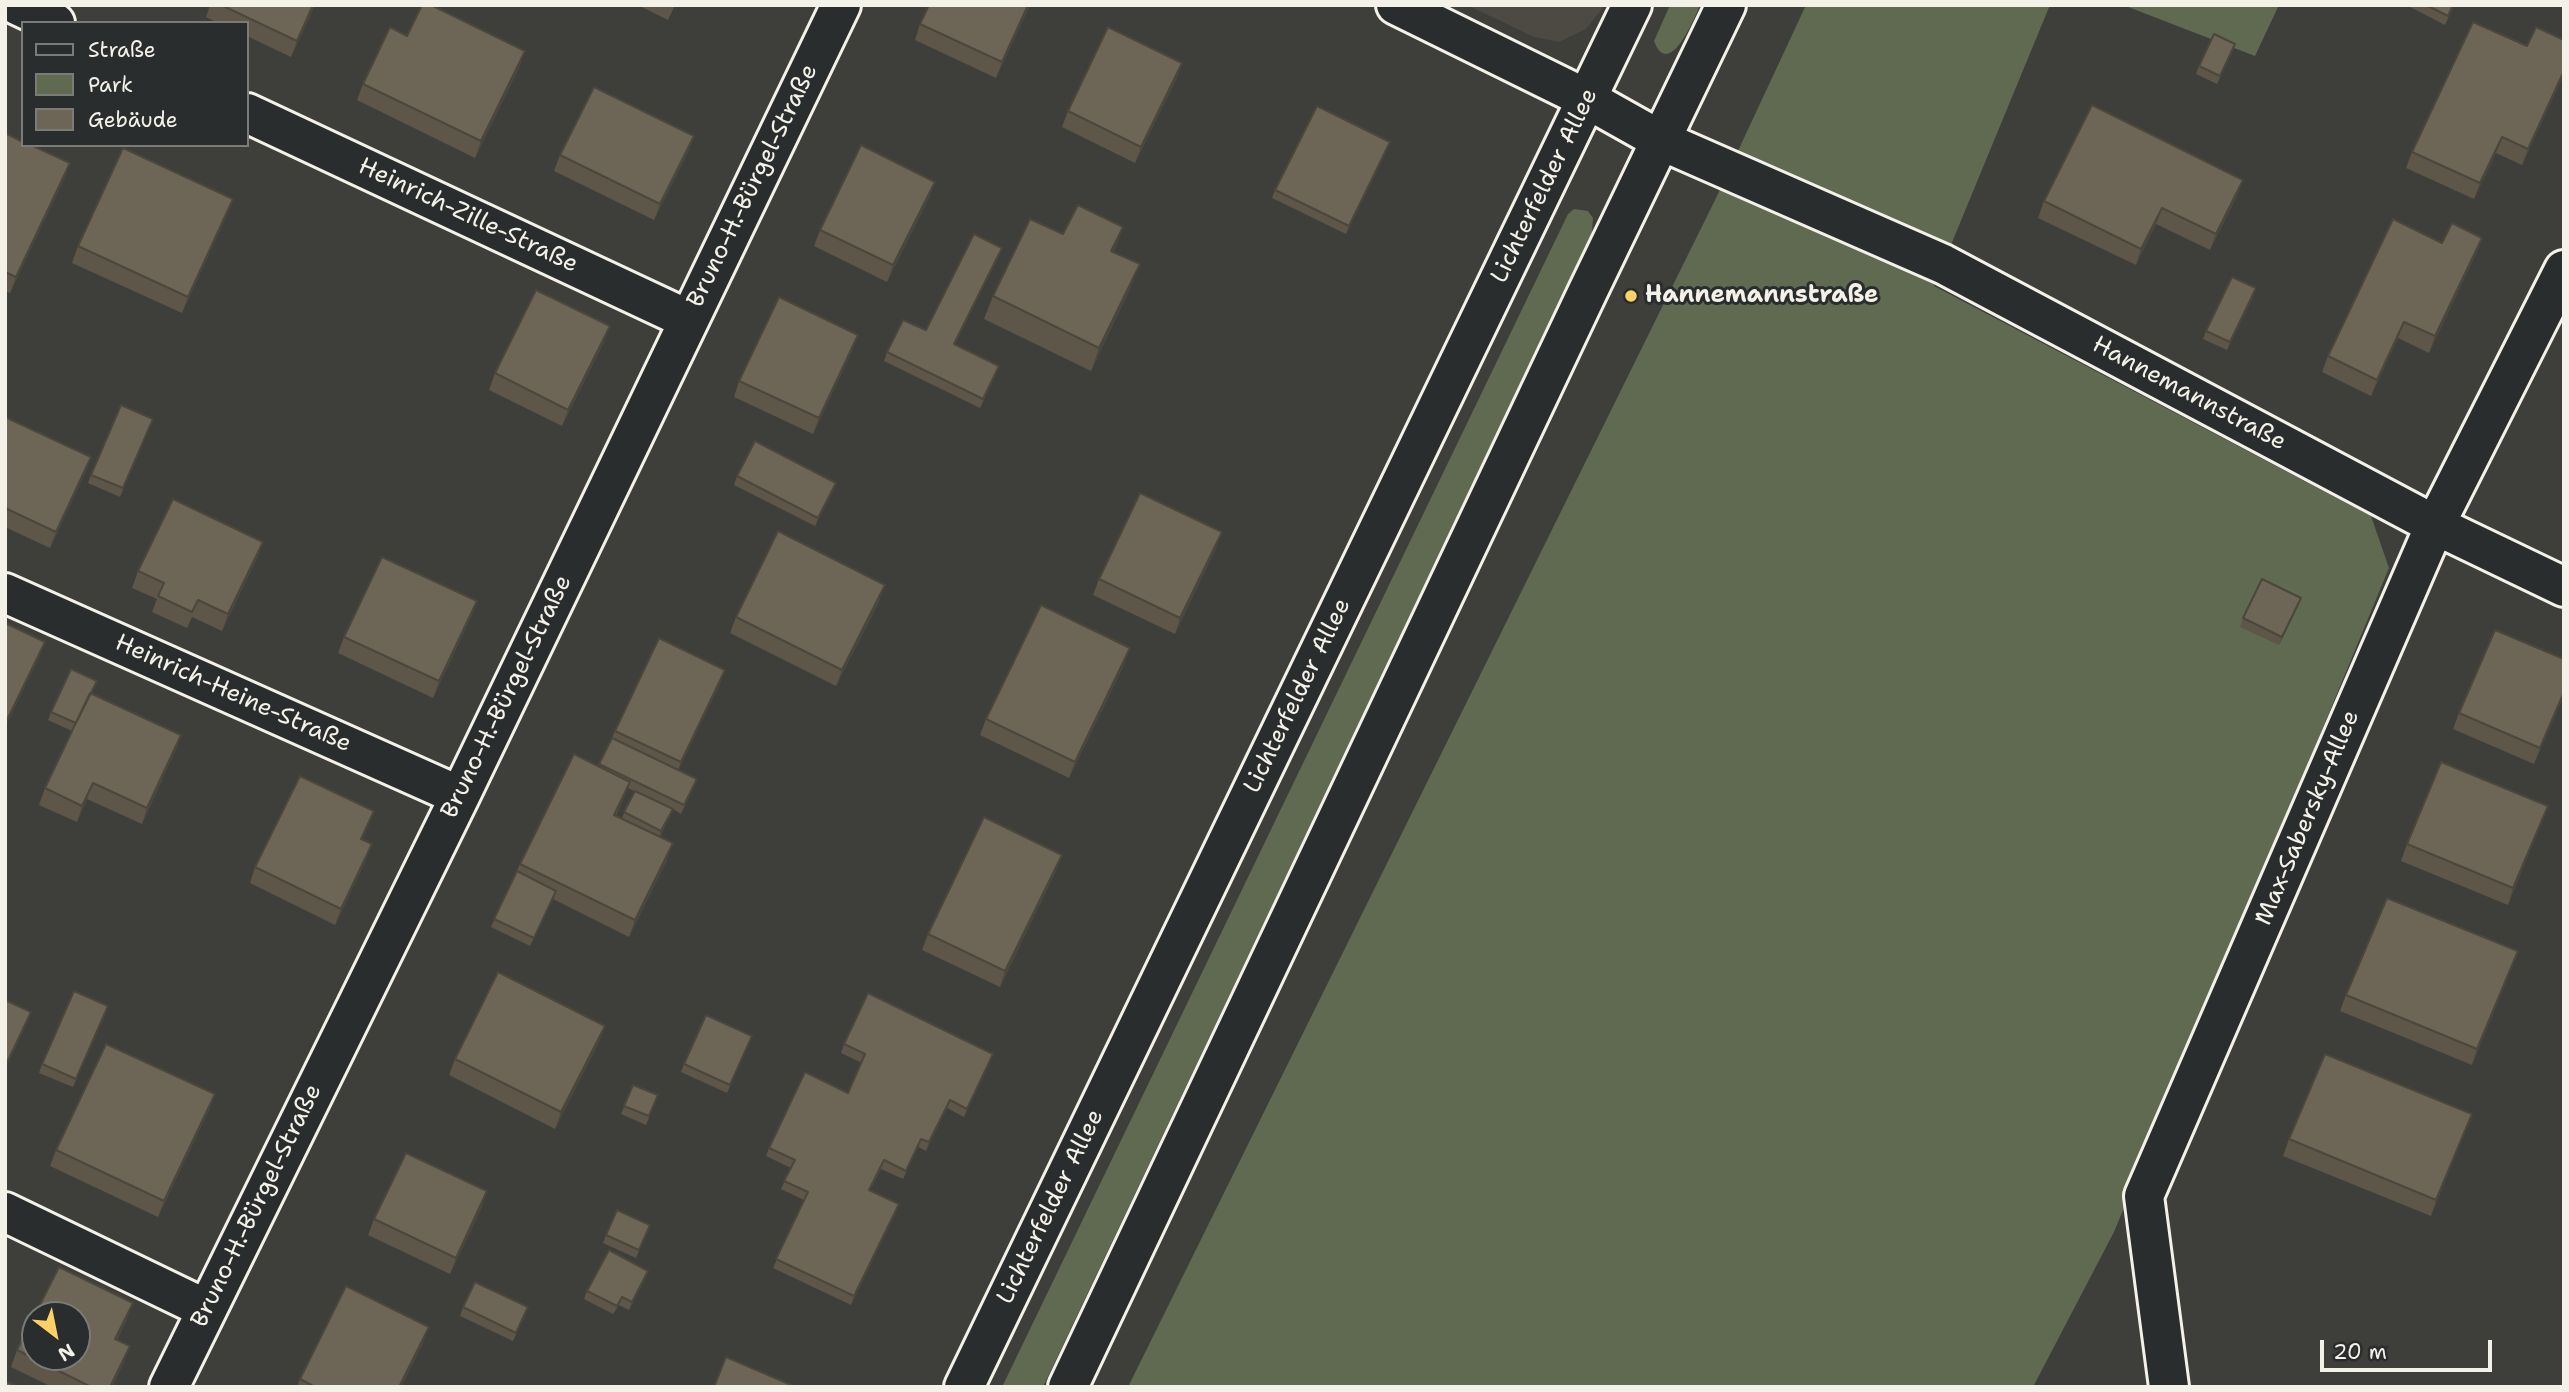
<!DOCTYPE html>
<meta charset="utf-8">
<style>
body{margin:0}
#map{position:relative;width:2569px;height:1392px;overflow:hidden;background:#3e3e3a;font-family:"Shantell Sans",sans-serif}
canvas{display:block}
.frame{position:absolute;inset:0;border:7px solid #f4f1e8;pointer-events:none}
.legend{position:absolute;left:21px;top:21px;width:228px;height:126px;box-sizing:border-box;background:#2a2d2e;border:2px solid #7b7b78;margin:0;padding:9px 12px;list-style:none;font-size:21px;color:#f4f1e8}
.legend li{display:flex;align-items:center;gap:14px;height:35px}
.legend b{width:35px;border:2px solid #7b7b78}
.north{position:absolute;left:21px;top:1301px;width:70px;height:70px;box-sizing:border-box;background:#2a2d2e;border:2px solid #7b7b78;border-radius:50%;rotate:148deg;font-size:19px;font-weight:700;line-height:28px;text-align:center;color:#f4f1e8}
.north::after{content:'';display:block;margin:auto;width:24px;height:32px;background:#ffd166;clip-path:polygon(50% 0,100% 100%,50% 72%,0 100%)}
.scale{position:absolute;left:2320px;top:1340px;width:172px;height:32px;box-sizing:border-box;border:4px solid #f4f1e8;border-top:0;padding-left:9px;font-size:21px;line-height:24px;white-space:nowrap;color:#f4f1e8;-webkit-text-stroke:5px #2a2d2e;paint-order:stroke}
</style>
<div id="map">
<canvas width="2569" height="1392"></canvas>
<div class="frame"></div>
<ul class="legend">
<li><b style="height:9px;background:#2a2d2e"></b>Straße</li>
<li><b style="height:19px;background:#5f6a50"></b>Park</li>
<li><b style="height:19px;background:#6d6555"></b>Gebäude</li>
</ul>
<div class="north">N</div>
<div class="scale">20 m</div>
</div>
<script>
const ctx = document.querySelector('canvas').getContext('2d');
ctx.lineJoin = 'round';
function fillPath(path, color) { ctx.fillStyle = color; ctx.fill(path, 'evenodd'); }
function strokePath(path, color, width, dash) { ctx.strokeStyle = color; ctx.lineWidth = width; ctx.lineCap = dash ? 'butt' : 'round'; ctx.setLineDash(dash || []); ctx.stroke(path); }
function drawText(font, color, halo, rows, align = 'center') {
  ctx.font = font + ' "Shantell Sans",sans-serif'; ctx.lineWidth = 6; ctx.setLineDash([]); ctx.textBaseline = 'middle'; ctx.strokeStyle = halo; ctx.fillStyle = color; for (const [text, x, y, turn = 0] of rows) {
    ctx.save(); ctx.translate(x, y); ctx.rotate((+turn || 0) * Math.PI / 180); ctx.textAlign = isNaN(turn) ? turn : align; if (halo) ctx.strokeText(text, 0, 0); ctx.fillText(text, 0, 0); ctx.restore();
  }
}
fillPath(new Path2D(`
 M1467,5H1605L1586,29L1559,42L1534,37Z`), '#4c4a42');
fillPath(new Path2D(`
 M1670,5H1700C1695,17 1669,81 1654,41Z
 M1806,5H2050L1934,286L2371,516L2389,568L2114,1232L2033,1387H1128L1716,198Z
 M2123,5H2279L2255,56Z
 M1574,209L1588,211L1593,218L1592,233L1043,1387H1002L1568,214Z`), '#5f6a50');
const minor = new Path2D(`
 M17,5L55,23
 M1396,5L1587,99L1660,140L1943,264L2435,525L2564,587
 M247,113L689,320
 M5,593L460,796
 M5,1212L206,1309
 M169,1387L460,796L841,5
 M2169,1387L2144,1196L2435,525L2564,270`);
const major = new Path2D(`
 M964,1387L1632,5
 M1068,1387L1588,291L1726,5`);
strokePath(minor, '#f4f1e8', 44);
strokePath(major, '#f4f1e8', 44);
strokePath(minor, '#2a2d2e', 38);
strokePath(major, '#2a2d2e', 38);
fillPath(new Path2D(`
 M210,5H315L291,57L247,36V23H218L206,17Z
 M638,5H675L668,20Z
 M1030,5L996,78L915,40L920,24Z
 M2411,5H2454L2445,25L2410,7Z
 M2564,40V74L2522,165L2496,153L2474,199L2406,168L2412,152L2527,46Z
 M2235,44L2217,84L2196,74L2199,66Z
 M525,51L519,68L475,158L357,100L363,84Z
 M1182,63L1176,80L1135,163L1062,127L1068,111Z
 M5,133L70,163L64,179L10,293L5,291Z
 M694,136L688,152L654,220L554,171L560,155Z
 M1387,150L1346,234L1272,198L1275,190Z
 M935,182L929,198L887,282L814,246L820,230Z
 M2237,196L2210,250L2156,224L2136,265L2038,218L2044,201Z
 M233,199L227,215L182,313L72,263L78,246Z
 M1063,234L1114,252L1131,287L1091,371L984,319L993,296Z
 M2482,238L2476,254L2429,353L2398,338L2371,396L2322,372L2328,356L2442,243Z
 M999,256L954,345L996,374L980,408L884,361L887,352L926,330Z
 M2253,297L2227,350L2203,339L2206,331Z
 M604,342L562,426L489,390L495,373Z
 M852,351L813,434L734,397L739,381Z
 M5,417L91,457L85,473L50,548L5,527Z
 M150,427L120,497L88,483L91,475Z
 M737,476L833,491L815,526L734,485Z
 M263,542L257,558L222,631L192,617L187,628L152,612L157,599L132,588L138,571Z
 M1216,548L1175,634L1093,595L1099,579Z
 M2301,598L2279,645L2240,627L2243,618Z
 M477,601L471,617L433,698L338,653L344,637Z
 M879,602L836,686L730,633L736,617Z
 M2564,659V695L2534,764L2453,729L2459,713Z
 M1124,665L1069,778L980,735L986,719Z
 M725,670L719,686L678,770L697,779L681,814L673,809L660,837L667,860L629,937L553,899L530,946L491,927L520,864L599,766L615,731ZM628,788L634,791L622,818L616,816Z
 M92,693L181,735L175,751L142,824L87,799L77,822L39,805L45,788L72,731L48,720L51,712Z
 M2548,806L2508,905L2401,861L2407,844Z
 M374,811L362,839L366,860L335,925L250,883L255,867Z
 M1062,855L1056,871L1000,987L922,950L928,934Z
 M2512,967L2472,1065L2340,1011L2346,995Z
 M105,1014L73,1087L39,1073L42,1064Z
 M605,1026L599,1042L555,1129L449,1075L455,1059Z
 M752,1036L727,1093L681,1072L684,1064Z
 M844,1044L993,1054L964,1117L947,1108L926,1151L918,1147L903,1179L881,1169L870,1190L899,1204L851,1305L773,1268L804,1200L781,1189L791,1168L766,1156L769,1148L848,1093L862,1063L841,1053Z
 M633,1085L658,1095L646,1125L621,1114Z
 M215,1094L209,1110L158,1217L50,1166L56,1150Z
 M2472,1114L2431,1216L2283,1156L2289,1139Z
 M482,1207L450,1274L368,1235L374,1219Z
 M650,1225L636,1258L603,1243L606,1235Z
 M645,1279L629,1310L619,1305L613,1314L584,1299L587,1291Z
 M463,1307L525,1315L513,1341L460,1316Z
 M127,1319L117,1340L124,1362L112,1387H52L11,1367L17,1350Z
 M423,1343L401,1387H297L300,1379Z`), '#5e5749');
fillPath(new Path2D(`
 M313,5H315L291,57L297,41Z
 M1028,5H1030L996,78L1002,62Z
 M525,51L519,68L475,158L481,141Z
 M1182,63L1176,80L1135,163L1141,147Z
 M2564,71V74L2522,165L2528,149Z
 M694,136L688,152L654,220L660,204Z
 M2502,137L2496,153L2474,199L2480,183Z
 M1390,142L1387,150L1346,234L1349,226Z
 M70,163L64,179L10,293L16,277Z
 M2243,180L2237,196L2210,250L2216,234Z
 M935,182L929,198L887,282L893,265Z
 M233,199L227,215L182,313L188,297Z
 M2162,208L2156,224L2136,265L2141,249Z
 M1123,227L1115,250L1103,273L1111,251Z
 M2482,238L2476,254L2429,353L2435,336Z
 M1002,248L999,256L951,353L954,344Z
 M1140,264L1131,287L1091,371L1099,348Z
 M2256,288L2253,297L2227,350L2230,342Z
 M2404,322L2398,338L2371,396L2377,380Z
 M610,326L604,342L562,426L568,410Z
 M858,335L852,351L813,434L819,418Z
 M91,457L85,473L50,548L56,532Z
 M836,483L833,491L815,526L818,518Z
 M1222,532L1216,548L1175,634L1180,618Z
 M263,542L257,558L222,631L228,614Z
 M885,585L879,602L836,686L842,670Z
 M2301,598L2298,606L2279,645L2282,637Z
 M477,601L471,617L433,698L439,681Z
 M45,642L39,658L5,728V724Z
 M1130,648L1124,665L1069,778L1075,762Z
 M725,670L719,686L675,778L681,762Z
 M2564,692V695L2534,764L2540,748Z
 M181,735L175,751L142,824L147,808Z
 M630,782L624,798L608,831L614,815Z
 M93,783L87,799L77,822L82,806Z
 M2548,806L2542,822L2508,905L2513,888Z
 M673,809L670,817L658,839L661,831Z
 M374,811L368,827L355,855L361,839Z
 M673,843L667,860L629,937L635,920Z
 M372,844L366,860L335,925L341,909Z
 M1062,855L1056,871L1000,987L1005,971Z
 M2518,951L2512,967L2472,1065L2477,1049Z
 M31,1012L25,1028L5,1070V1067Z
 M605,1026L599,1042L555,1129L561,1112Z
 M993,1054L990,1062L964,1117L967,1109Z
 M215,1094L209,1110L158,1217L164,1201Z
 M950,1100L947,1108L926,1151L929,1142Z
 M2472,1114L2466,1130L2431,1216L2436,1200Z
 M487,1191L482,1207L450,1274L456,1258Z
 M899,1204L896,1213L851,1305L854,1296Z
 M648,1271L645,1279L629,1310L632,1302Z
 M133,1303L127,1319L109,1355L115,1339Z
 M429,1327L423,1343L401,1387H399Z
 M130,1346L124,1362L112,1387H110Z`), '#4c473c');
const building = new Path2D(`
 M221,5H313L297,41Z
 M422,5H431L525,51L481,141L363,84L390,27L407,36Z
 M929,5H1028L1002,62L920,24Z
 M2426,5H2453L2448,16Z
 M2473,22L2527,46L2536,27L2564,40V71L2528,149L2502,137L2480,183L2412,152Z
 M1108,27L1182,63L1141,147L1068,111Z
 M2214,34L2235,44L2220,76L2199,66Z
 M594,87L694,136L660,204L560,155Z
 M2092,105L2243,180L2216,234L2162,208L2141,249L2044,201Z
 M1317,106L1390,142L1349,226L1275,190Z
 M5,133L23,142V145H31L70,163L16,277L5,272Z
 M861,145L935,182L893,265L820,230Z
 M123,148L233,199L188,297L78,246Z
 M1078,205L1123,227L1111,251L1140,264L1099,348L993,296L1030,219L1063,234Z
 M2393,219L2442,243L2452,223L2482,238L2435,336L2404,322L2377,380L2328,356Z
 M974,234L1002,248L954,344L999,366L983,399L887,352L903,320L926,330Z
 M2232,277L2256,288L2230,342L2206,331Z
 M536,290L610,326L568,410L495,373Z
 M779,297L858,335L819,418L739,381Z
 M121,405L153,419L123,488L91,475Z
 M5,417L91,457L56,532L5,508Z
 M755,441L836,483L818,518L737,476Z
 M1140,493L1222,532L1180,618L1099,579Z
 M173,499L263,542L228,614L198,600L192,612L158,596L164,583L138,571Z
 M778,531L885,585L842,670L736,617Z
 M382,557L477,601L439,681L344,637Z
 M2262,579L2301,598L2282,637L2243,618Z
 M1041,605L1130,648L1075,762L986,719Z
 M5,623L45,642L5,724Z
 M2495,630L2564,659V692L2540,748L2459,713Z
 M659,638L725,670L681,762L615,731Z
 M71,669L97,681L76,723L51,712Z
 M90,693L181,735L147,808L93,783L82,806L45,788Z
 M612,738L697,779L684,805L599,764Z
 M574,754L630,782L614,815L673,843L635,920L520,864Z
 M2441,762L2548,806L2513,888L2407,844Z
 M300,776L374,811L361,839L372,844L341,909L255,867Z
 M635,791L673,809L661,831L624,812Z
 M984,817L1062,855L1005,971L928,934Z
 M517,871L556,891L534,938L494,919Z
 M2387,898L2518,951L2477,1049L2346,995Z
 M498,972L605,1026L561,1112L455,1059Z
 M74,991L108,1006L76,1079L42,1064Z
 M868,993L993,1054L967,1109L950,1100L929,1142L921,1139L906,1171L884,1160L869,1190L899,1204L854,1296L776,1259L808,1192L784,1181L795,1160L769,1148L805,1072L848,1093L865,1054L844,1044Z
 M5,1000L31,1012L5,1067Z
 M706,1015L752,1036L730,1085L684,1064Z
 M106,1044L215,1094L164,1201L56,1150Z
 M2325,1054L2472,1114L2436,1200L2289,1139Z
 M633,1085L658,1095L649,1116L624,1106Z
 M406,1153L487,1191L456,1258L374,1219Z
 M617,1210L650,1225L639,1250L606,1235Z
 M609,1250L648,1271L632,1302L622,1297L617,1306L587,1291Z
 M59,1267L133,1303L115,1339L130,1346L110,1387H91L17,1350ZM35,1315H77V1357H35Z
 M475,1282L528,1307L516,1333L463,1307Z
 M346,1286L429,1327L399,1387H315L300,1379Z
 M726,1357L796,1387H714Z
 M5,1381L18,1387H5Z`);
fillPath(building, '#6d6555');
strokePath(building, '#4c473c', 2);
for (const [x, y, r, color] of [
 [1631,296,7,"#ffd166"]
]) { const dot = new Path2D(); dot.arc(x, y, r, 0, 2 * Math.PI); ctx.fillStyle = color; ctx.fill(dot); strokePath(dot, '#2a2d2e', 2.5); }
drawText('24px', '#f4f1e8', '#2a2d2e', [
 ["Bruno-H.-Bürgel-Straße",753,186,-64],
 ["Lichterfelder Allee",1545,186,-64],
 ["Heinrich-Zille-Straße",468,216,25],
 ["Hannemannstraße",2189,394,28],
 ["Heinrich-Heine-Straße",233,694,24],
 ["Lichterfelder Allee",1298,696,-64],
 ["Bruno-H.-Bürgel-Straße",507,697,-64],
 ["Max-Sabersky-Allee",2308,818,-67],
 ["Bruno-H.-Bürgel-Straße",257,1206,-64],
 ["Lichterfelder Allee",1051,1207,-64]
]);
drawText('bold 24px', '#f4f1e8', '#2a2d2e', [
 ["Hannemannstraße",1645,296]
], 'left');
</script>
